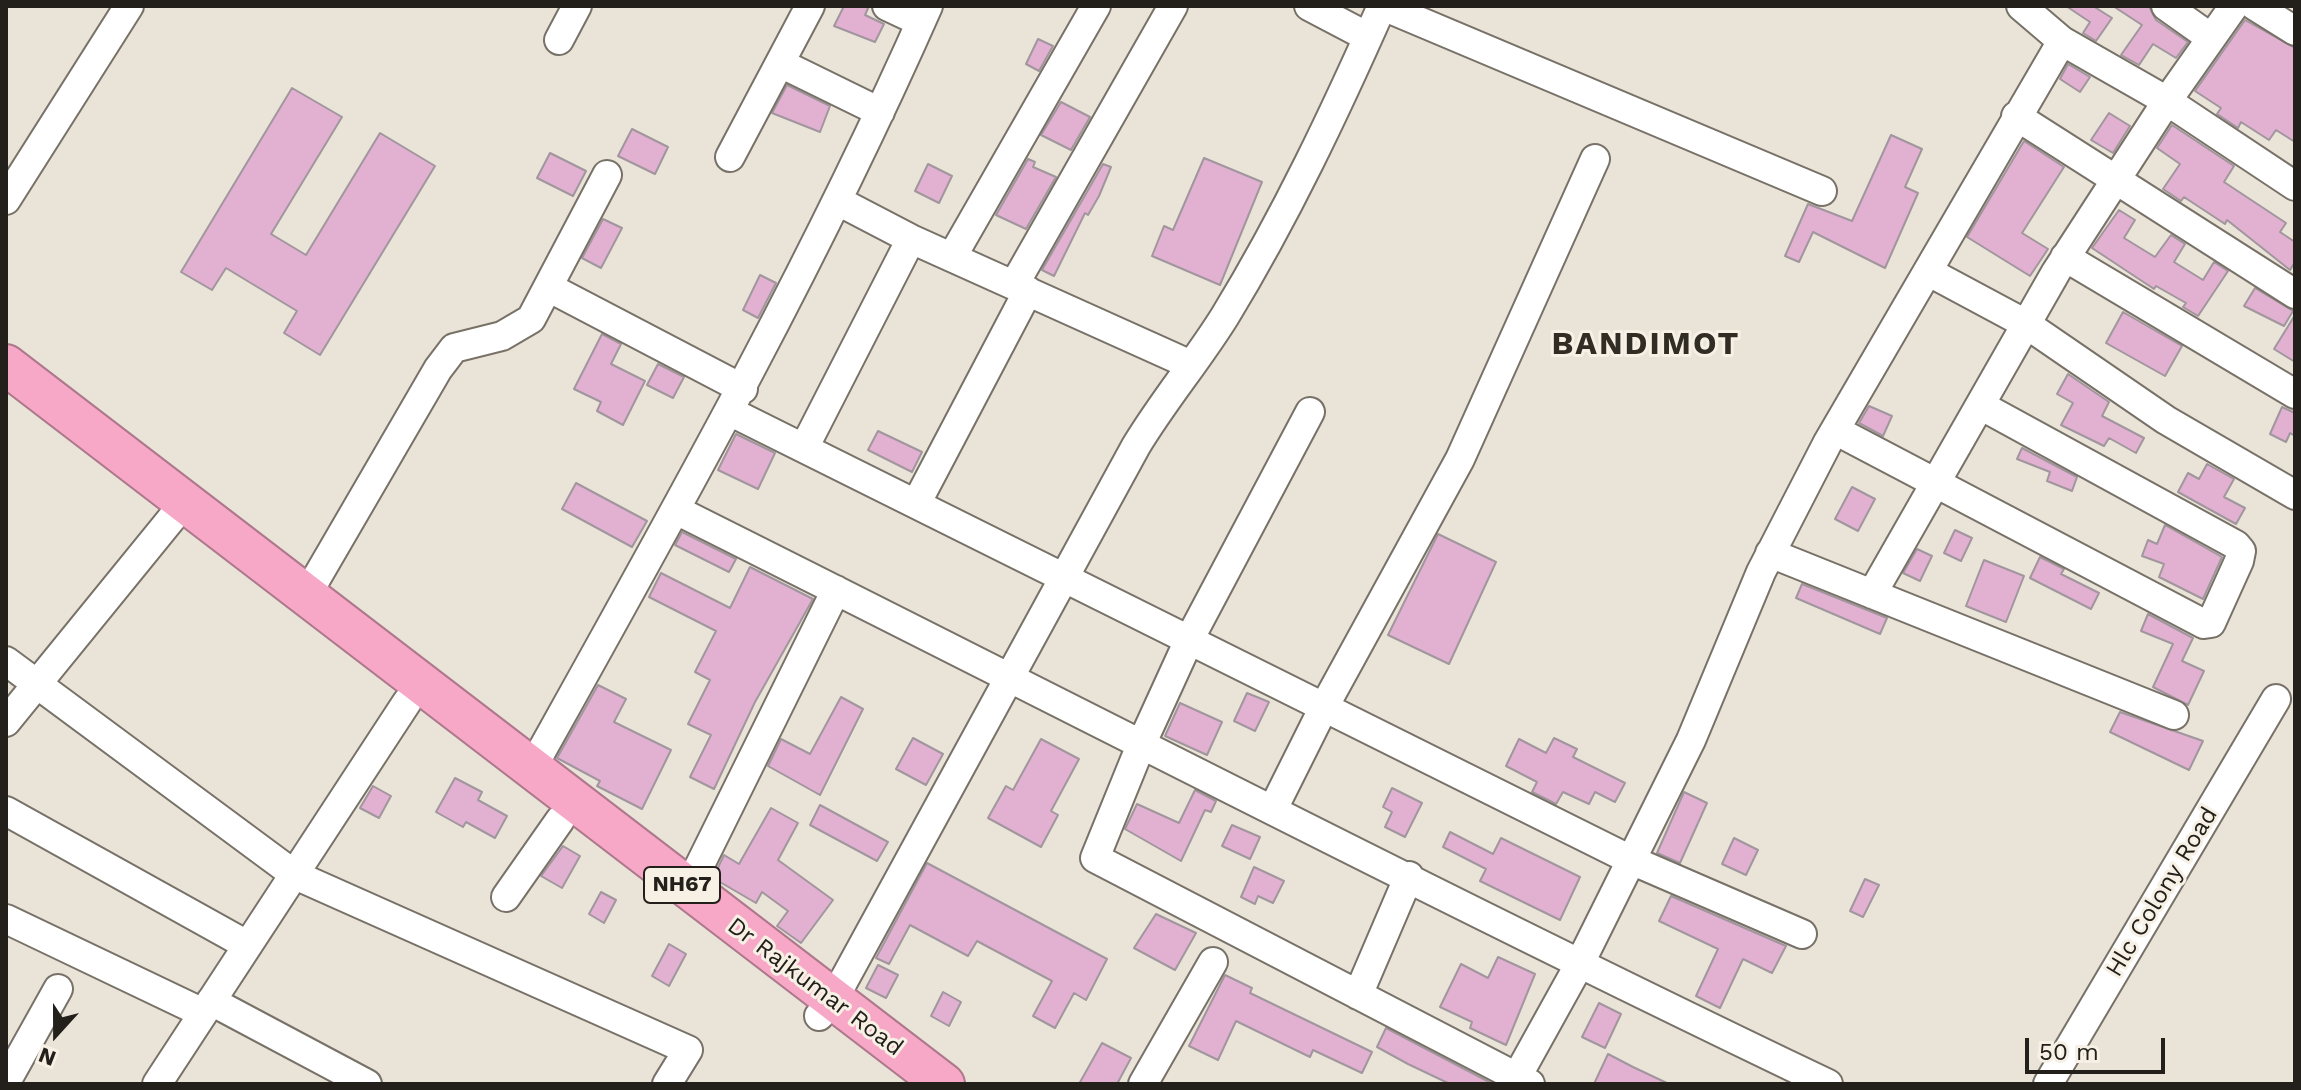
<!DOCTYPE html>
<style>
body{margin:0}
#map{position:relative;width:2301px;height:1090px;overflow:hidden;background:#e9e3d8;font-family:"Work Sans",sans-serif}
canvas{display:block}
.frame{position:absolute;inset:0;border:8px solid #23201c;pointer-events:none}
.north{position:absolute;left:16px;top:994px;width:80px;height:80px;-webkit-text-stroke:6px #f7f0e5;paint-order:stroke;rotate:201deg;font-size:22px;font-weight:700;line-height:32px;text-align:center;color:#23201c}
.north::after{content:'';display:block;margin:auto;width:28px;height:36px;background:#23201c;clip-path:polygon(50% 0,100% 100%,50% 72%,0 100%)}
.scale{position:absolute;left:2025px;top:1038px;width:140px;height:36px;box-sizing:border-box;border:4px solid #23201c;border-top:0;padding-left:10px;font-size:24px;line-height:28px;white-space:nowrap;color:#23201c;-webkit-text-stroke:6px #f7f0e5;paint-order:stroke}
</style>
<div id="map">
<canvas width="2301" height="1090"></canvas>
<div class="frame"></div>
<div class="north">N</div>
<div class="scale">50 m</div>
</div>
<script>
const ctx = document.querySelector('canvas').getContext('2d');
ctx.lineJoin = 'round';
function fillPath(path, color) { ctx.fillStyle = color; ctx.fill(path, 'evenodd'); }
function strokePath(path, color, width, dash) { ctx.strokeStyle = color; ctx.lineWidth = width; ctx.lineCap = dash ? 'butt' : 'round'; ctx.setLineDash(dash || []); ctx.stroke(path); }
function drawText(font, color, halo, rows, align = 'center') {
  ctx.font = font + ' "Work Sans",sans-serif'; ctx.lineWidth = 6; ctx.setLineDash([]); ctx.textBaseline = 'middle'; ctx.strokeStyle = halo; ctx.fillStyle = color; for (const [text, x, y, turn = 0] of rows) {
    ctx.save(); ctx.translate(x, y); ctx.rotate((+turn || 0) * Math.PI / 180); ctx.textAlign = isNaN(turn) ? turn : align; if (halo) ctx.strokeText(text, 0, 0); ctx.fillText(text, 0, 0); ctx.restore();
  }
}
const building = new Path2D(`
 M844,6H869L865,15L884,24L875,42L834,26Z
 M2066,6H2093L2112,18L2096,41L2083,33L2090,22Z
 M2113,6H2149L2156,20L2188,42L2176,58L2153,44L2139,65L2121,55L2142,25Z
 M2245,20L2295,48V142L2276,130L2269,140L2241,122L2238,128L2217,114L2221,108L2195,91Z
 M1038,39L1053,46L1039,71L1026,64Z
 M2068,64L2090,77L2080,92L2060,79Z
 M787,85L830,106L820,132L772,113Z
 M292,88L342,117L271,234L306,255L380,133L435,166L320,355L284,333L297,311L226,268L212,290L181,272Z
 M1061,102L1090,117L1071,150L1041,135Z
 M2109,113L2130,126L2113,153L2091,140Z
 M2172,125L2234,166L2224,182L2286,223L2280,232L2295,242V262L2290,270L2227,220L2225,224L2184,197L2181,201L2163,189L2180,164L2157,148Z
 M632,129L668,147L655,174L618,156Z
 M1891,135L1922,149L1905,187L1918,193L1885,268L1813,232L1799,262L1785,256L1808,204L1852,221Z
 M2024,141L2064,167L2022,233L2048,249L2030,276L1967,237Z
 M550,153L586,171L573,196L537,178Z
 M1204,158L1262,182L1220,285L1152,256L1164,226L1173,230Z
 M1028,159L1035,162L1033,167L1056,177L1026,229L996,215Z
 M928,164L952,176L939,203L915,191Z
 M1103,164L1111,167L1099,196L1088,215L1085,213L1054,276L1042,270Z
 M2119,210L2135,220L2124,238L2155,257L2171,235L2185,244L2174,262L2203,280L2214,262L2228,271L2198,316L2183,307L2186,303L2156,286L2154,289L2092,248Z
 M603,219L622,228L601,268L582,258Z
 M760,275L776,283L758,318L743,310Z
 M2255,288L2293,311L2284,326L2244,306Z
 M2123,312L2182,346L2165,376L2106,343Z
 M2295,315V362L2274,349Z
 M602,334L621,344L611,364L645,381L623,425L597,411L601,402L574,389Z
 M658,364L684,377L673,398L647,385Z
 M2068,374L2109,402L2102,416L2144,438L2136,453L2109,438L2104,446L2061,425L2073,403L2057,394Z
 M1869,406L1892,416L1883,436L1859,423Z
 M2282,407L2295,413V436L2290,433L2286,442L2270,434Z
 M878,431L922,452L912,472L868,450Z
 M736,434L775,453L758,489L718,470Z
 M2022,448L2077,477L2072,491L2047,481L2050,472L2017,459Z
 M2207,464L2234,479L2224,497L2245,508L2236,524L2178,492L2188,473L2199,479Z
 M576,483L647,521L632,547L562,509Z
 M1852,487L1875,499L1858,531L1835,519Z
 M2165,525L2222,557L2203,599L2159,577L2164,564L2142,556L2148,540L2157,544Z
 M1955,530L1972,538L1961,561L1944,553Z
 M682,532L736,559L729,572L675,545Z
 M1438,534L1496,562L1449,664L1388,635Z
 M1917,549L1932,556L1920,581L1903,573Z
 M2040,557L2064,569L2061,574L2099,593L2091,609L2030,578Z
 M1984,560L2024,576L2006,622L1966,606Z
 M750,567L813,599L755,702L714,789L690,777L711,735L688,724L710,680L695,672L716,631L649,597L661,573L730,608Z
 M1802,584L1887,618L1880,634L1796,598Z
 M2148,614L2193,638L2182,661L2204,671L2188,705L2153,687L2173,644L2141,631Z
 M598,685L626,699L614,722L671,750L642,809L597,786L600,781L557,758Z
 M1247,693L1269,702L1255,731L1234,721Z
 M841,697L863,709L820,795L768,766L781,739L810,754Z
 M1180,703L1222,722L1207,755L1165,736Z
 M2120,712L2203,741L2189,770L2110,732Z
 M913,738L943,754L926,785L896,769Z
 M1554,738L1577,749L1573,757L1625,783L1615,802L1595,792L1589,804L1563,792L1556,804L1532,792L1537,782L1506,766L1519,739L1546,753Z
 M1041,739L1079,759L1051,811L1058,815L1041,847L988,818L1006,786L1013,790Z
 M455,778L482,792L478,800L507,816L495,838L466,822L463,827L436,812Z
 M373,786L391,796L379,818L360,808Z
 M1392,788L1422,803L1405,837L1385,827L1392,812L1383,807Z
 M1195,790L1216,801L1211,812L1205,810L1181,861L1125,829L1137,804L1179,823Z
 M1684,792L1707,803L1680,863L1657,853Z
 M820,805L888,842L877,861L810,825Z
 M771,808L798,823L778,860L833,900L801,943L777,926L788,911L762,892L756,903L713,878L724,855L739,864Z
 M1232,825L1260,837L1250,859L1222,846Z
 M1450,832L1493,854L1501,838L1580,877L1560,920L1480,881L1486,869L1443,847Z
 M1734,838L1758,850L1746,875L1722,864Z
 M563,846L580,856L562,888L541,876Z
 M927,863L1107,959L1086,1000L1074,993L1055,1028L1033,1016L1052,981L977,941L968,956L910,925L889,964L876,958Z
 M1254,867L1284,881L1273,903L1258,896L1255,904L1241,897Z
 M1865,879L1879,885L1863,917L1850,911Z
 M601,892L616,900L604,923L589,914Z
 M1671,896L1786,946L1772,973L1743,959L1720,1008L1696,996L1718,949L1659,921Z
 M1156,914L1196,933L1175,970L1134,948Z
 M669,944L686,954L669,986L652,976Z
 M1498,957L1535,974L1506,1045L1470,1028L1472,1022L1440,1007L1461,964L1488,978Z
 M878,965L898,975L886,998L866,988Z
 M1225,975L1252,988L1250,993L1372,1052L1362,1073L1313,1050L1310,1057L1236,1021L1218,1060L1189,1046Z
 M943,992L961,1002L949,1026L931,1016Z
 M1599,1003L1621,1014L1605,1048L1582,1037Z
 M1386,1028L1451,1062L1493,1084H1450L1408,1064L1377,1047Z
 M1102,1043L1131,1058L1117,1084H1079Z
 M1608,1054L1633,1067L1669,1084H1594Z`);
fillPath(building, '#e2b1d1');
strokePath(building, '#a1969d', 2);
const minor = new Path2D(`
 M887,6L921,22
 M1309,6L1368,37
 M1383,6L1822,191
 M2021,6L2062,41L2167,101L2295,186
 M2166,6L2211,38
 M2255,6L2295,31
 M559,40L577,6
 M780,63L880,112
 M2016,116L2295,294
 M730,157L810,6
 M6,200L129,6
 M840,202L911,239L1191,365
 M952,257L1096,6
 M2065,257L2295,394
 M1929,272L2026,324L2166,420L2295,495
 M1014,285L1173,6
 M548,287L743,389
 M731,412L1631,860L1802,934
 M1310,412L1189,640L1141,745L1095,858L1530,1084
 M1835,430L2204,624L2211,623L2239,561L2241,551L2236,545L1980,405
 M804,448L911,239
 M916,504L1028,291
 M676,510C1060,702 1441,899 1828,1084
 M1770,553L2174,715
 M1872,594L2056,272L2167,101L2234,6
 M306,596L438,369L454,348L502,336L531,319L607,175
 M6,661L295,875L688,1050L667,1084
 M6,722L172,518
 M532,768C672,517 812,269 928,6
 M1273,809L1324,707L1460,459L1595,159
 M6,811L247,945
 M688,889L836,590
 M506,897L560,820
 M6,919L203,1013
 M1358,995L1409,876
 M211,1001L367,1084
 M819,1016L832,1002L1136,446C1163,401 1197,361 1225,316C1286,216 1335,112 1382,6
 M6,1082L58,989
 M157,1084L407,702
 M1143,1084L1213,962
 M1513,1084L1579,965L1691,740L1761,572L1828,442L2062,41
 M2048,1084L2276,699`);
const highway = new Path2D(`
 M6,365L944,1084`);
strokePath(minor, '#777167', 32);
strokePath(highway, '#ad788b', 44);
strokePath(minor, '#fff', 28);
strokePath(highway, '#f8a8c7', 40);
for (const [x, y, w] of [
 [682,885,76]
]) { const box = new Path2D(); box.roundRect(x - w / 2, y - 18, w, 36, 6); ctx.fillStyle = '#f7f0e5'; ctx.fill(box); strokePath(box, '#23201c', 2); }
drawText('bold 22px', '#23201c', null, [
 ["NH67",682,885]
]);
drawText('24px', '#23201c', '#f7f0e5', [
 ["Hlc Colony Road",2162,892,-59],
 ["Dr Rajkumar Road",815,987,37]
]);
ctx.letterSpacing = '2px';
drawText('bold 32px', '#322d24', '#f7f0e5', [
 ["BANDIMOT",1646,345]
]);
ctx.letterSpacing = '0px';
</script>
